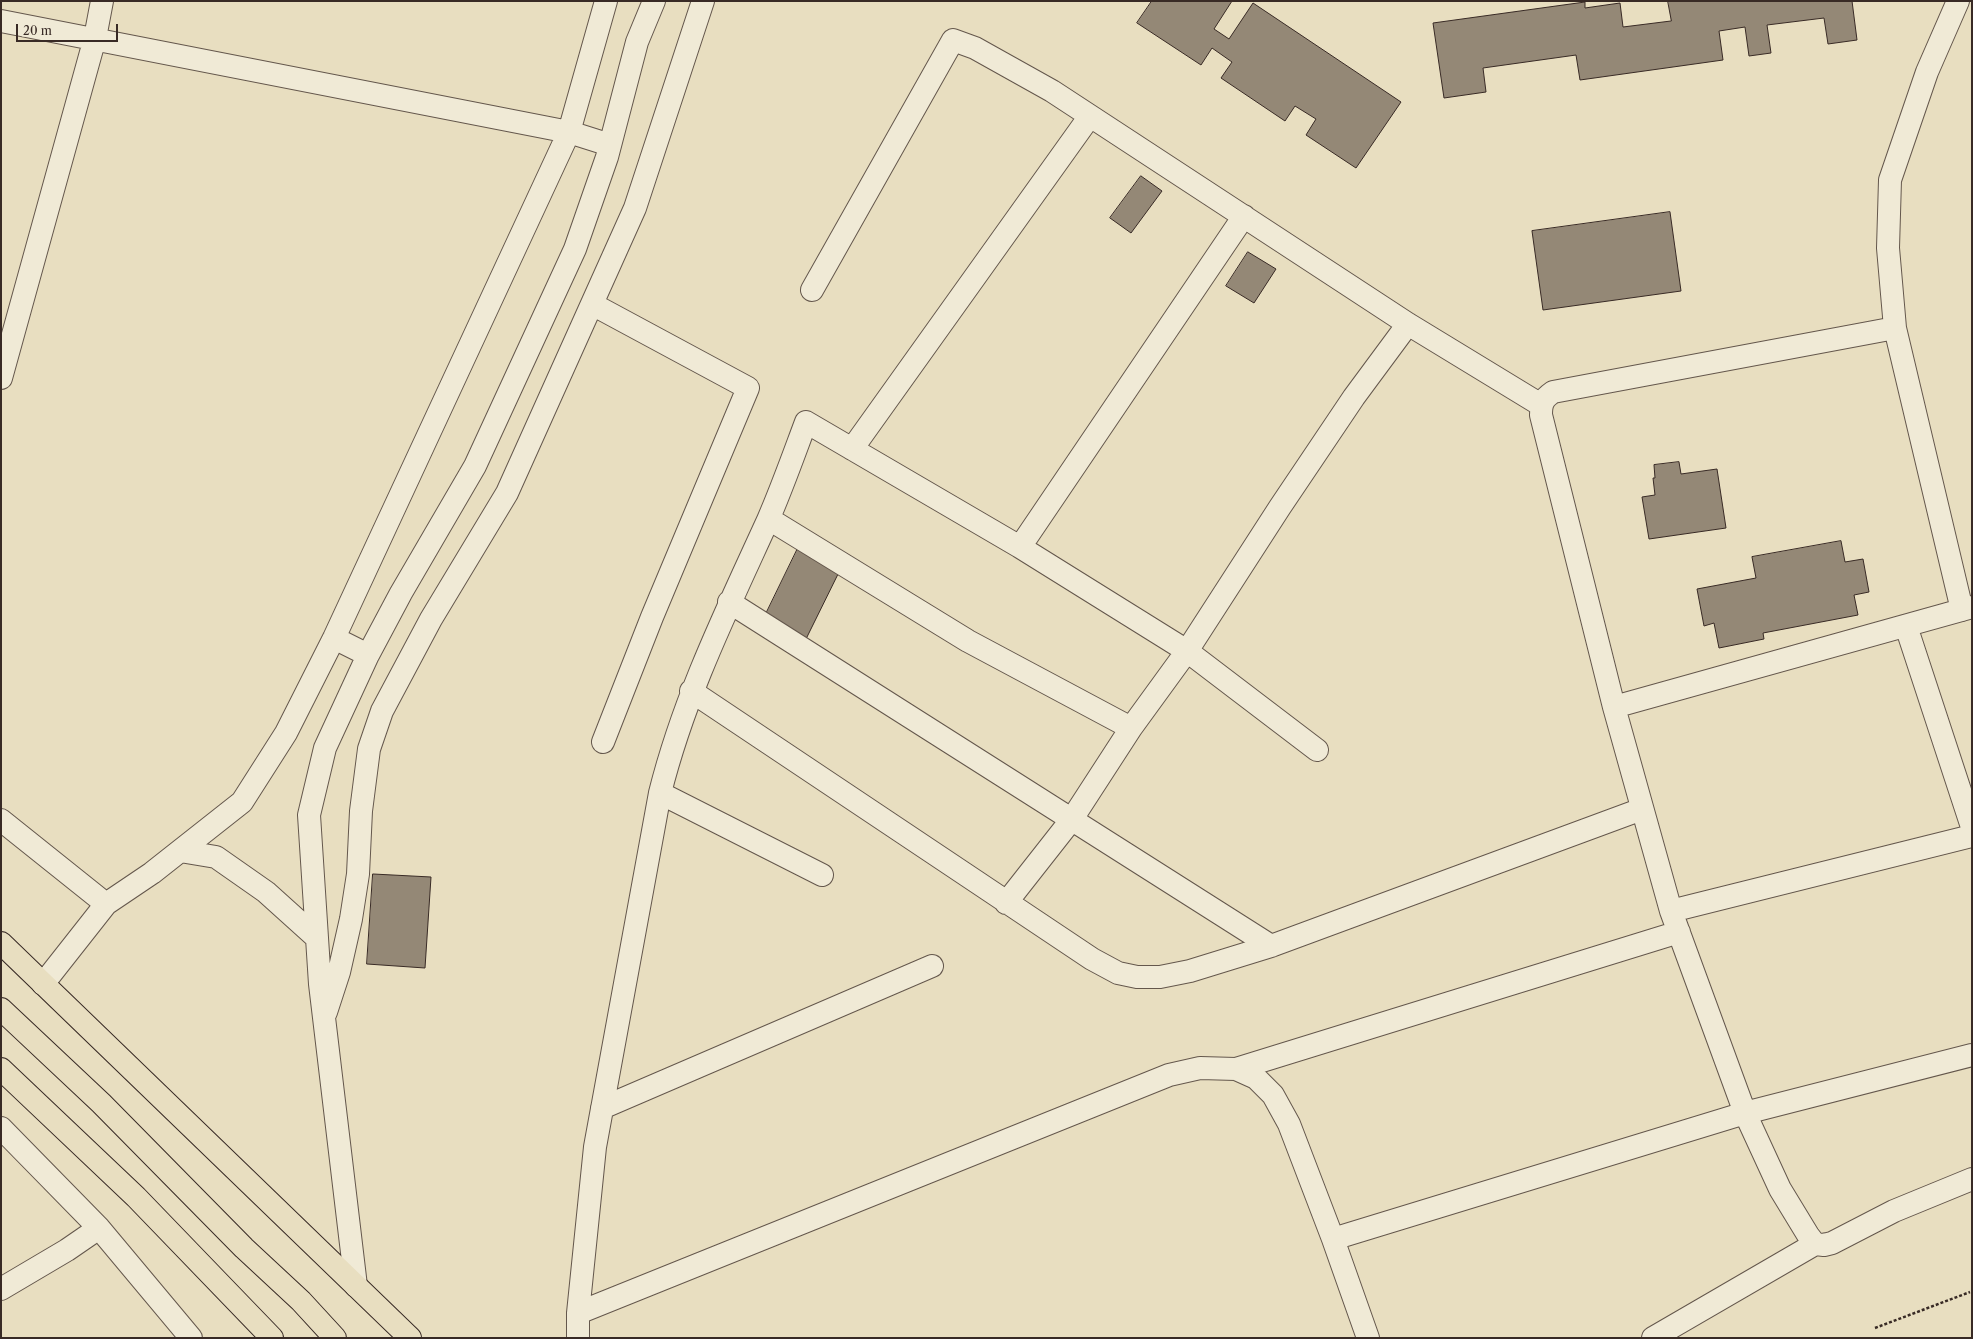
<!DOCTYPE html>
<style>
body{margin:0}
#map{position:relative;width:1973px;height:1339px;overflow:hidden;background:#e8dec0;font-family:"Libre Caslon Text",serif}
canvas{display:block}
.frame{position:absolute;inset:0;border:2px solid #382a25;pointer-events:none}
.scale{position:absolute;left:16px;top:24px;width:102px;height:18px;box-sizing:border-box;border:2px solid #382a25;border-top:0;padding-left:5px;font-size:12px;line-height:14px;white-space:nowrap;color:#382a25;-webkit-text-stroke:3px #f0ead6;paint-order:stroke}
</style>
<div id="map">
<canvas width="1973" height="1339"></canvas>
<div class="frame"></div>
<div class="scale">20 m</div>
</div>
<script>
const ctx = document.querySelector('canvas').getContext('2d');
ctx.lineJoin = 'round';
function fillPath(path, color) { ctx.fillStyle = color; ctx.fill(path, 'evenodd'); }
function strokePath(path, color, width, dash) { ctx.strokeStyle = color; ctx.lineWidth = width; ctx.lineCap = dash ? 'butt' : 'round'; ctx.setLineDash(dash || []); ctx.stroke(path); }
const building = new Path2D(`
 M1152,1H1232L1214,29L1229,39L1253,3L1401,102L1356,168L1306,135L1316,119L1295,106L1285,121L1221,78L1232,62L1212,48L1201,65L1137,23Z
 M1668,1H1852L1857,40L1828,44L1824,18L1767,25L1771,53L1749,56L1745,27L1719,31L1723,60L1580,80L1576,55L1483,68L1486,92L1444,98L1433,23L1585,2V8L1620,3L1623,27L1671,21Z
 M1141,176L1162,191L1131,233L1110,218Z
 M1670,212L1681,291L1543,310L1532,231Z
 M1248,252L1276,269L1254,303L1226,286Z
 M1679,462L1681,474L1717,469L1726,528L1649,539L1642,497L1655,495L1653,478H1655L1654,465Z
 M1841,541L1845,562L1863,559L1869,592L1854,595L1858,615L1763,633L1764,639L1719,648L1714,623L1704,626L1697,589L1756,578L1752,557Z
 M800,544L843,564L806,639L764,618Z
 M373,874L431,877L425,968L367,964Z`);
fillPath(building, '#948876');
strokePath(building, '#382a25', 1);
const minor = new Path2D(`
 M1958,1L1927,72L1890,180L1888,248L1895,328L1962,610
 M1,21L569,132L610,145
 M812,290L953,40L975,48L1052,91L1408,324L1541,405
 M592,304L748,388L652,617L603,742
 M1895,328L1553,392C1543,399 1541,403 1541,415L1614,707L1671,911L1745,1113L1780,1189L1808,1235L1815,1244L1824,1245L1832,1243L1894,1211L1972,1179
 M1,378L95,38L102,1
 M852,449L1090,116
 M769,519L968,641L1131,728
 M1020,547L1244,216
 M729,602L1271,946
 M1906,626L1972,827
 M334,638L368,655
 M691,691L1092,959L1118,973L1137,977H1160L1190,971L1271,946L1642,809
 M1614,707L1972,607
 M660,793L822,875
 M1,820L106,904
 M180,851L216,857L266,892L317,938
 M1006,903L1072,819L1131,728L1187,651L1280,507L1354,397L1408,324
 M1671,911L1972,836
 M43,984L106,904L152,873L242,802L286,733L334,638L569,132L606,1
 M326,1012L339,972L351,919L358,874L361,811L369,749L382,711L431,619L507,493L635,208L703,1
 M1236,1069L1256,1078L1273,1095L1289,1124L1333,1239L1368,1338
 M602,1108L932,966
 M1,1128L99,1228L191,1338
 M1333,1239L1745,1113L1972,1055
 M356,1286L320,984L309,815L325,748L368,655L401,593L475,466L575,249L607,157L637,42L654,1
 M1,1289L67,1250L99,1228
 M578,1313L1169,1075L1200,1068L1236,1069L1679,932
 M578,1338V1313L595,1147L660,793C684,697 727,610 768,520C782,488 794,454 806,422L1020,547L1187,651L1317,750
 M1653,1338L1815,1244`);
const highway = new Path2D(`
 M1,943L410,1338
 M1,1009L101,1103L244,1248L301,1301L335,1338
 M1,1069L136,1197L272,1338`);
strokePath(minor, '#64574c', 24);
strokePath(highway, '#382a25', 24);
strokePath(new Path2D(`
 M1875,1328L1970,1292`), '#382a25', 2.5, [3, 2]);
strokePath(minor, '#f0ead6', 22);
strokePath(highway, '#e8dec0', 22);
</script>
